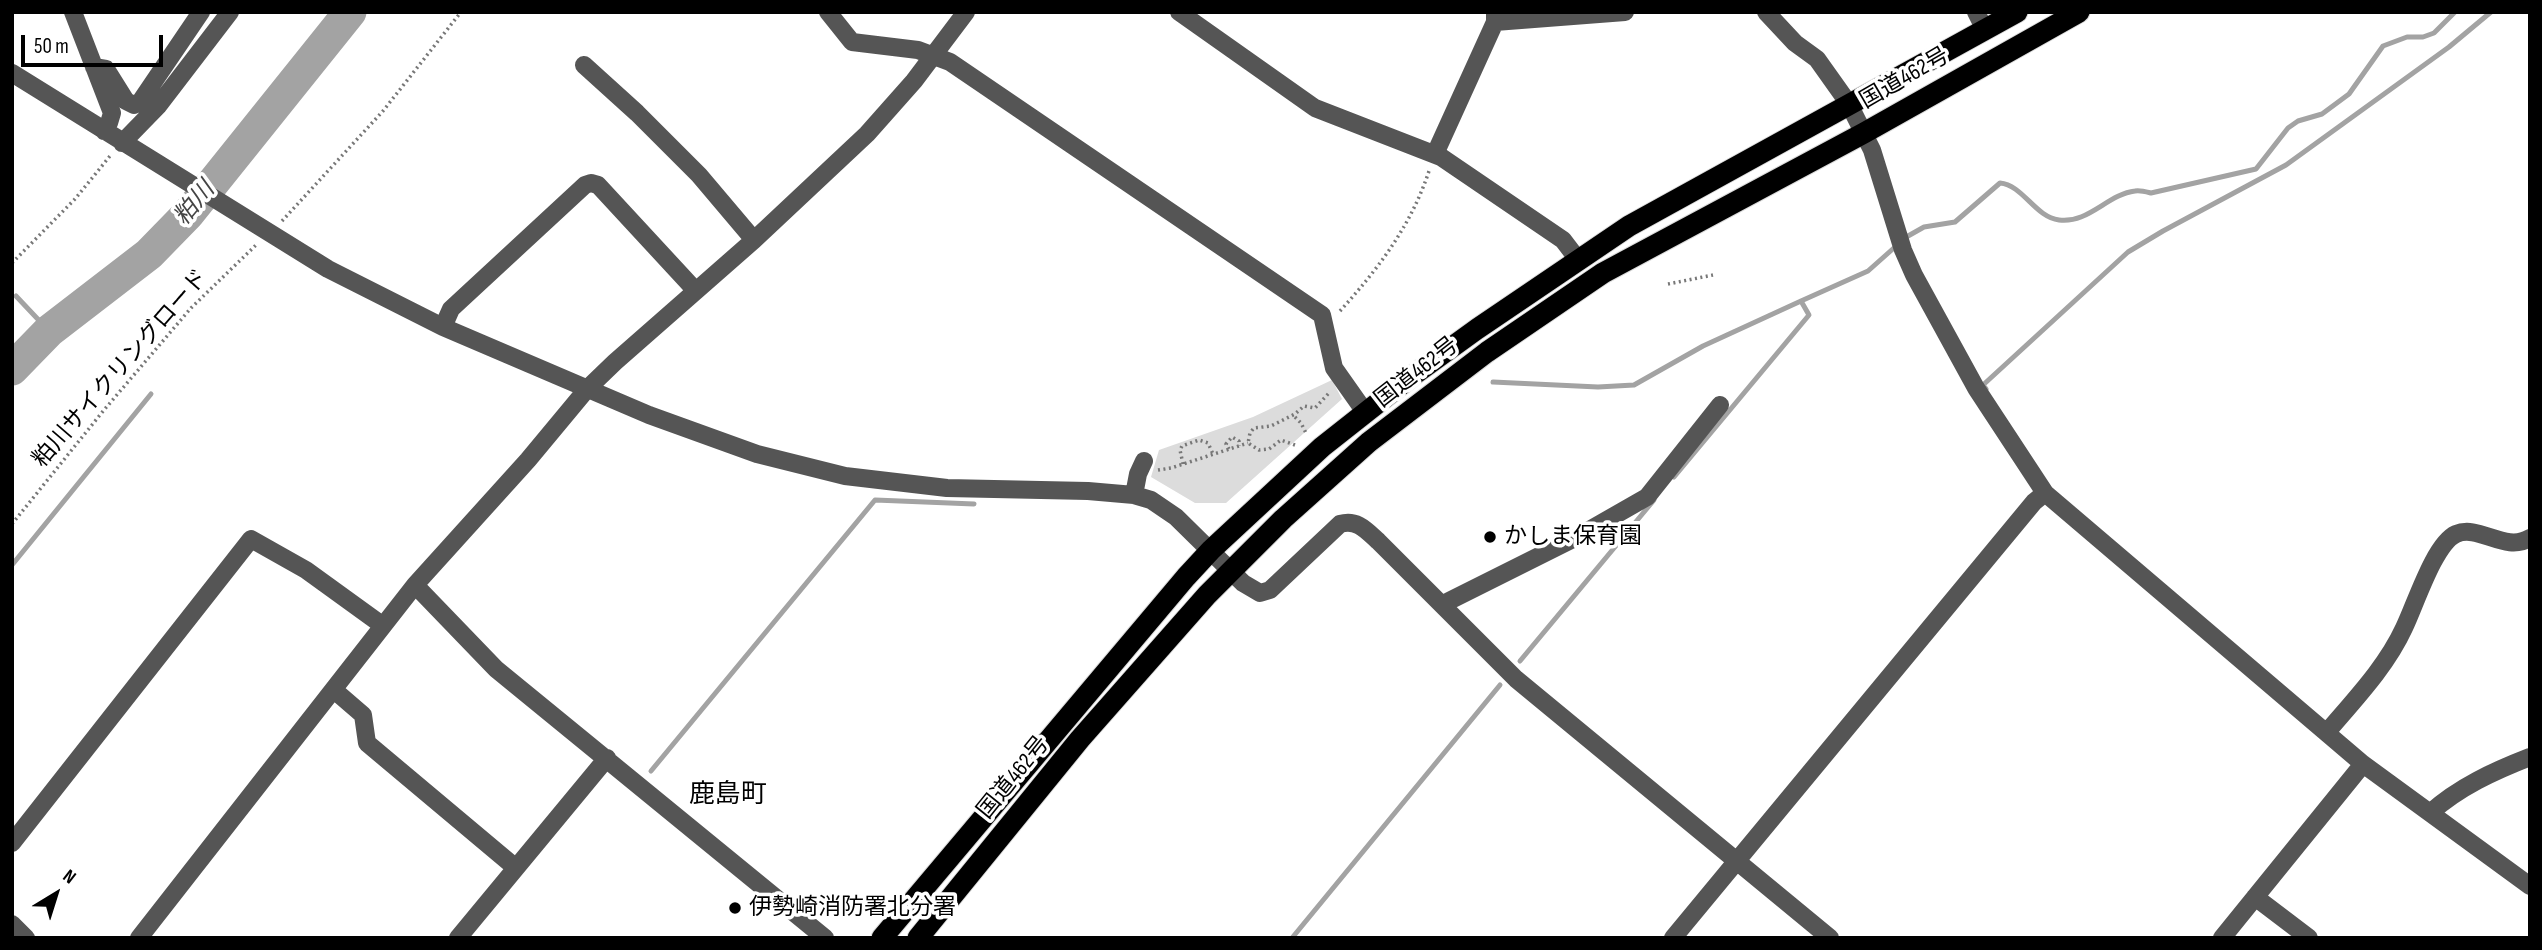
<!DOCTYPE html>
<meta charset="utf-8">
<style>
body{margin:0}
#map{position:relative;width:2542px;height:950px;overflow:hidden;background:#fff;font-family:"Sofia Sans Condensed",sans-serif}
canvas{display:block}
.frame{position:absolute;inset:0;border:14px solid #000;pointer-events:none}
.north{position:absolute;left:21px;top:859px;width:70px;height:70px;-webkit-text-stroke:5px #fff;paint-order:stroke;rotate:38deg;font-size:19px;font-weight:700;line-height:28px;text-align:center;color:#000}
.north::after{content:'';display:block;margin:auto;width:24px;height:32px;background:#000;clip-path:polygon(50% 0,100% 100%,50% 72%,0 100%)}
.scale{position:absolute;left:21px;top:35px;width:142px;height:32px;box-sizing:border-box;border:4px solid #000;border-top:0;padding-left:9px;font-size:21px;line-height:24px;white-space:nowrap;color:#000;-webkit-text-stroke:5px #fff;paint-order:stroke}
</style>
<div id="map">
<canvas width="2542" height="950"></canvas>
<div class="frame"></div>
<div class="north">N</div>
<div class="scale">50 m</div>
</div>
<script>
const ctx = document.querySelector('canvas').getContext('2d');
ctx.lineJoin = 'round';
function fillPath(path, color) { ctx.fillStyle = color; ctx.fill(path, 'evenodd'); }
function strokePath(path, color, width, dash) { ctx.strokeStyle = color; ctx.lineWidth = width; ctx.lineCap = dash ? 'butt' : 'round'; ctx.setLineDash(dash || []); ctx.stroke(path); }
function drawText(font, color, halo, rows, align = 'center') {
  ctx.font = font + ' "Sofia Sans Condensed","Noto Sans JP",sans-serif'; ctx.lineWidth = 7; ctx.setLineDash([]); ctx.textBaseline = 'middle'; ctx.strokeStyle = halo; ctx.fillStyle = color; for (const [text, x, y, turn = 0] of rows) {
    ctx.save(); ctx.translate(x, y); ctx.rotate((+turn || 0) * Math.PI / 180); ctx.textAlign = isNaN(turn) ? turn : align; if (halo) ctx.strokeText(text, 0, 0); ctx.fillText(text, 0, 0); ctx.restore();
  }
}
fillPath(new Path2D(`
 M1332,380L1342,399L1226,503H1195L1151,477L1159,450L1253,417Z`), '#dcdcdc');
strokePath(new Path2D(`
 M1908,236L1924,227L1955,222L2000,183C2023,185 2035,217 2059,220C2088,224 2108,194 2135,191C2140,190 2147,192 2151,193L2256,169L2288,128L2298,121L2322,114L2349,94L2383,46L2407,37H2423L2434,33L2455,12
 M16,296L49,331
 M1493,382L1598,387L1634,385L1703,346L1801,301
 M1986,389L1983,385L2128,252L2163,231L2286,165L2449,47L2491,12
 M1674,477L1809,315L1801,301L1868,271L1895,247
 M12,565L151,394
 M1520,661L1654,500
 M651,771L875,500L974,504
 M1292,938L1500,685`), '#a3a3a3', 5);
strokePath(new Path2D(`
 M12,369L49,331L149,254L188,214L350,12`), '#a3a3a3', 33);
const highway = new Path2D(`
 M882,938L1186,577L1211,550L1322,447L1412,376L1477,329L1629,226L2017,12
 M918,938L1080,739L1207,595L1283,519L1369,442L1487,352L1603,273L1864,133L2079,12`);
strokePath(highway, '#dbdbdb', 23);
strokePath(new Path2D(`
 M282,221L383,111L461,12
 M12,263L75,199L110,156
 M1668,284L1713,275
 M1340,311C1378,269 1411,226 1429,171
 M1295,417L1301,423L1307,435
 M1295,445L1281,440L1269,449L1259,450L1248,443L1250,433L1254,428L1271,426L1295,414L1304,406L1315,408L1329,393
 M1229,449L1226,444L1232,437L1239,441V446
 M1183,464L1180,450L1182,446L1199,440L1208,443L1213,454
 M1158,470L1171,468L1248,443
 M12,524L104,410L191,308L256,245`), '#777', 3.5, [2, 3.5]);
strokePath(new Path2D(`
 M73,12L112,113L109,123L104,131
 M828,12L852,42L918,50L950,62L1322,315L1334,368L1365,412
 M1179,12L1315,108L1441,157L1563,240L1579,261
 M1766,12L1795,43L1817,59L1849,104L1872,150L1903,250L1914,275L1976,388L2045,493L2363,764L2530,886
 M1976,12L1985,30
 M1495,22L1625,12
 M584,65L637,113L699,175L754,240
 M94,67L106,69L126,101L134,105L140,102L201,12
 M12,73L328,269L443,327L649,415L757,454L845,476L947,488L1088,491L1134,495L1151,500L1176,517L1243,583L1260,593L1270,590L1340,524C1357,519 1366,530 1378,541L1516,679L1830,938
 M122,143L158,106L230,12
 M1435,154L1495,22V12
 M443,327L451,309L585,185L591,183L598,185L696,291
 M1134,495L1138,474L1144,461
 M415,585L496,669L825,938
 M1443,606L1449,601L1577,537L1647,497L1720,405
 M334,690L363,715L367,743L516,868
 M2327,732C2355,699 2386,667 2404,628C2415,606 2434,544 2456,534C2479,524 2505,553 2530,538
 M2430,813C2459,787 2494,771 2530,757
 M12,843L251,539L306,570L382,625
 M2255,897L2309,938
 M12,924L26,938
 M139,938L415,585L528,460L587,389L615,362L754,240L867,134L914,81L966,12
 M458,938L607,758
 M1673,938L2034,502L2045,493
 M2222,938L2363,764`), '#555', 18);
strokePath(highway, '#000', 21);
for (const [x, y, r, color] of [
 [1490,537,7,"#000"],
 [735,908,7,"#000"]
]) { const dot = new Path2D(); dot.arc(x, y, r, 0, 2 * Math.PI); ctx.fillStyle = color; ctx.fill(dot); strokePath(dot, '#fff', 2.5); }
drawText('23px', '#000', '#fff', [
 ["国道462号",1905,79,-30],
 ["粕川サイクリングロード",121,369,-49],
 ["国道462号",1417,373,-38],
 ["国道462号",1014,778,-51]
]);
drawText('23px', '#000', '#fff', [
 ["かしま保育園",1504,537],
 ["伊勢崎消防署北分署",749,908]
], 'left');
drawText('italic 24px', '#444', '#fff', [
 ["粕川",195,204,-50]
]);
drawText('26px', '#000', '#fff', [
 ["鹿島町",728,795]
]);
</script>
